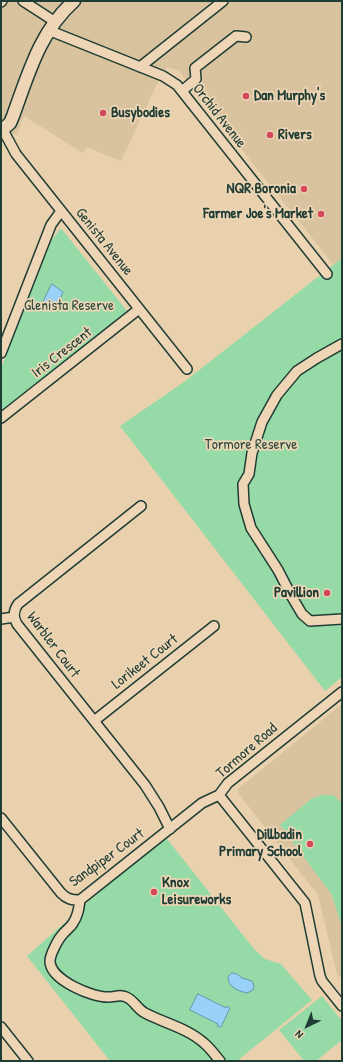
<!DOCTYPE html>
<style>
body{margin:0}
#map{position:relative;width:343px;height:1062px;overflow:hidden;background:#e9d1ad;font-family:"Patrick Hand",sans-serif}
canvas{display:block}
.frame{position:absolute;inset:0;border:2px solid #1f3d34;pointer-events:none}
.north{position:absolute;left:287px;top:1006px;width:40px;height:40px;-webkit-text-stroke:3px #edd5b5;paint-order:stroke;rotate:223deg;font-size:11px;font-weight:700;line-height:16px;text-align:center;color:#1f3d34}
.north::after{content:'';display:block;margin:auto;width:14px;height:18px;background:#1f3d34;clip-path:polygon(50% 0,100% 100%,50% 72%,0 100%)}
</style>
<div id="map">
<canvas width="343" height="1062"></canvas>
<div class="frame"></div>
<div class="north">N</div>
</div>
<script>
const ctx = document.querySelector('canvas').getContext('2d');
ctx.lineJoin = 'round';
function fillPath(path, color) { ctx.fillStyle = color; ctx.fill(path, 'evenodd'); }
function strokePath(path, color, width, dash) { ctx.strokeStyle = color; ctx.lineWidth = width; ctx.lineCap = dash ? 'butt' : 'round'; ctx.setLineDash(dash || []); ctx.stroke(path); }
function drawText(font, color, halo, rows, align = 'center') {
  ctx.font = font + ' "Patrick Hand",sans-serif'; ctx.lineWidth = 3.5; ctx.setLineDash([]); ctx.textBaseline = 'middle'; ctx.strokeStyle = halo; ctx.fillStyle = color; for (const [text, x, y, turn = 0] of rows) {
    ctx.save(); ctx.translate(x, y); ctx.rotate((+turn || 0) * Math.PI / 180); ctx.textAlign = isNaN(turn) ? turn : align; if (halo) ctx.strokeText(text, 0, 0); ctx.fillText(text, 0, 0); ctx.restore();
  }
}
fillPath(new Path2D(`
 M1,1H342V258L333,264L179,71L167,67L156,86L121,161L86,147L83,153L24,116L17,135L11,134L1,141Z
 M342,704V975L338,978L318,895L238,793V789Z`), '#d8c39e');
fillPath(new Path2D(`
 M61,228L127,311L1,413V368L51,241Z
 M342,258V677L325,691L120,426L184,382Z
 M321,795H333L342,803V927L332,895L280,825L311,799Z
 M164,835L254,949L265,959L281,964L312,1000L237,1061H110L27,956Z
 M322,996L342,1021V1040L316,1061H304L279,1030Z`), '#96dba7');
const water = new Path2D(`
 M52,284L63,292L55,311L48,306L39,310Z
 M232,973L237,974L242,978L252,981L254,986L253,990L247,993C238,991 228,987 228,977Z
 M198,994L226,1008L227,1006L230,1008L221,1027L217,1026L218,1024L190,1010Z`);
fillPath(water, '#98d2f8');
strokePath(water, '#6896aa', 1);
const minor = new Path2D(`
 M23,1L54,21
 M1,2L2,1
 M48,30L163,76L177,85L327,274
 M140,67L223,1
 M182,91L196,79L195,68L236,36L246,37
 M3,130L16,154L187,369
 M342,344L317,358L297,371L277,395L262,422L252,453L249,474L243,484L244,504L251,528L278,570L292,597L302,614L310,621L342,619
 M1,353L51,225L61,211
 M1,418L139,309
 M141,506L18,604C13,611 13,617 17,624L145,785L159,807L170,829
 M1,619L14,617
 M94,721L214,626
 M219,795L305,903L320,976L322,981L342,1006
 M1,818L61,893C67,899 71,900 80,900L202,803L219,795L228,783L342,692
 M80,900C79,908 78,916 73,923C71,927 66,930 63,934C58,939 50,955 50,961C50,980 93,998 109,997C115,997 120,994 126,997C134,1000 137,1009 145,1013C164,1023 187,1028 204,1043C210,1048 215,1055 220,1061
 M1,1027L28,1061`);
const major = new Path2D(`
 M1,131L10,123L13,116C28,75 40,31 74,1`);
strokePath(minor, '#1f3d34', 12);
strokePath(major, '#1f3d34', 15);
strokePath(minor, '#edd5b5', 9);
strokePath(major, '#edd5b5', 12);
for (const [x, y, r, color] of [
 [246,96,4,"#d1495b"],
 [103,113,4,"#d1495b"],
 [270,135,4,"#d1495b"],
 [304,189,4,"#d1495b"],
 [321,214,4,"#d1495b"],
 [327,593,4,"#d1495b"],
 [310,844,4,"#d1495b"],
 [154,892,4,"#d1495b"]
]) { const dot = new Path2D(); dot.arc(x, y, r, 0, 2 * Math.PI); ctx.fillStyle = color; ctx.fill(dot); strokePath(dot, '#edd5b5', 1.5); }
drawText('bold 15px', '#1f3d34', '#edd5b5', [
 ["Dan Murphy's",254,96],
 ["Busybodies",111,113],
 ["Rivers",278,135],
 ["NQR Boronia",296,189,"right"],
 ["Farmer Joe's Market",313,214,"right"],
 ["Pavillion",319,593,"right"],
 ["Dillbadin",302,835,"right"],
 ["Primary School",302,852,"right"],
 ["Knox",162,883],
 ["Leisureworks",162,900]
], 'left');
drawText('15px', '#1f3d34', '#edd5b5', [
 ["Orchid Avenue",219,116,52],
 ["Genista Avenue",104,242,51],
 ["Iris Crescent",62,353,-38],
 ["Warbler Court",53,645,53],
 ["Lorikeet Court",145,662,-38],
 ["Tormore Road",247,751,-41],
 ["Sandpiper Court",107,858,-36]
]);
drawText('15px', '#2b4d40', '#edd5b5', [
 ["Glenista Reserve",69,306],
 ["Tormore Reserve",251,445]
]);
</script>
